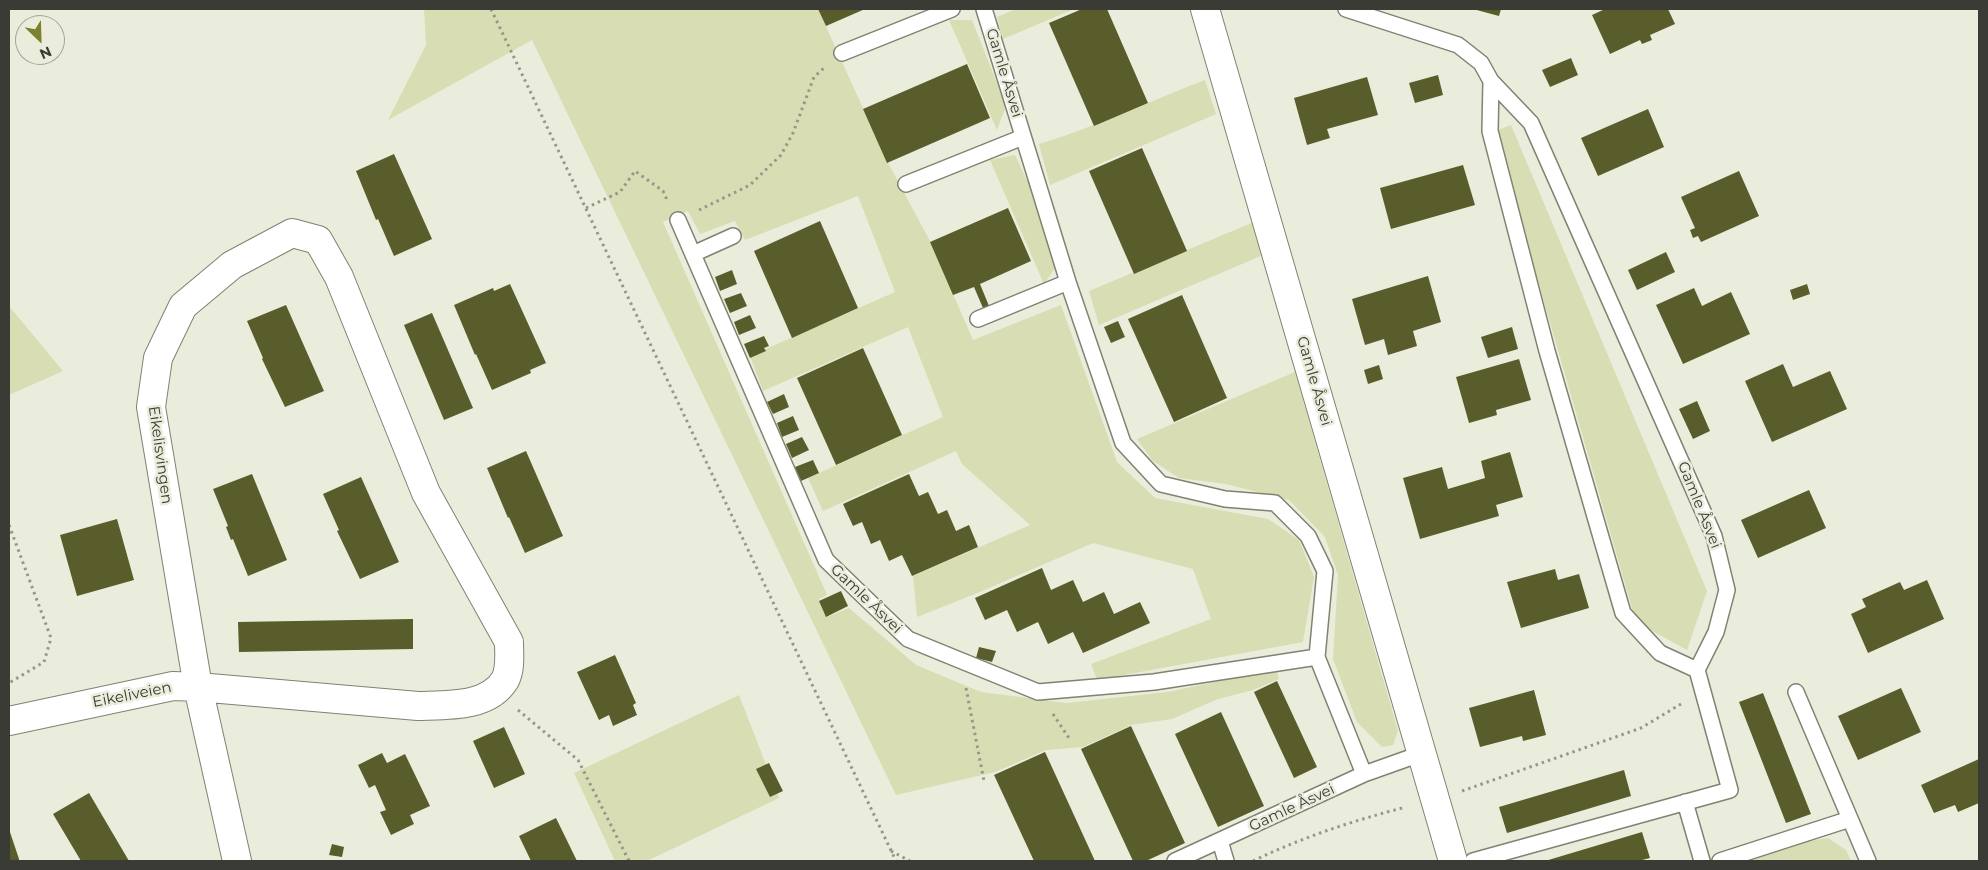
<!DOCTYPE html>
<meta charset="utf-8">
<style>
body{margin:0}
#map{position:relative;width:1988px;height:870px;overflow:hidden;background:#eaeddb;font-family:Montserrat,sans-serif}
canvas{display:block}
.frame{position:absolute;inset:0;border:10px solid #3a3b34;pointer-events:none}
.north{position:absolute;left:15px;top:15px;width:50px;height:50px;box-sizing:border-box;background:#eaeddb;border:1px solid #a4a698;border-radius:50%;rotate:156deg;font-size:14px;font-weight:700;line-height:20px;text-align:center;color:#3a3b34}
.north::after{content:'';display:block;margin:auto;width:18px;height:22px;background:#7b812c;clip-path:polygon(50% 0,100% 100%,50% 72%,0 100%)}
</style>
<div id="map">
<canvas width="1988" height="870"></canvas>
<div class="frame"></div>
<div class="north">N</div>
</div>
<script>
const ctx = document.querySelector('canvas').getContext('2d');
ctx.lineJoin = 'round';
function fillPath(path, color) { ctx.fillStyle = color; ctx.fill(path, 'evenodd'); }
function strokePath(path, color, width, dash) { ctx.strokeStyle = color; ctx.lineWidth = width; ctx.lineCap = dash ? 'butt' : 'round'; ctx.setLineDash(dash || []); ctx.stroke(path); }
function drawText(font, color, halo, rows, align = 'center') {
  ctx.font = font + ' Montserrat,sans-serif'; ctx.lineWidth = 5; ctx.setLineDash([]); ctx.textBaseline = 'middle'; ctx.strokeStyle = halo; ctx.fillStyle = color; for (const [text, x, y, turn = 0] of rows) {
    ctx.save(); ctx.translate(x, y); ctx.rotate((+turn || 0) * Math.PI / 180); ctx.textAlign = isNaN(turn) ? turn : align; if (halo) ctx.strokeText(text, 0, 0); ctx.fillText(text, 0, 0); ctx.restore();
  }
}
fillPath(new Path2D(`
 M424,9H818L887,161L930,241L973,340L1061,305L1117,462L1155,498L1268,519L1299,540L1314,577L1303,642L1097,680L1091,664L1211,619L1193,569L1093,543L975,594L917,617L913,576L1030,525L962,464L956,451L823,511L808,478L943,417L908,327L763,391L750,356L895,292L858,196L745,240L735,221L700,234L688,211L663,222L827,595L819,599L827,617L849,608L916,665L981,692L1066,703L1168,692L1276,669L1279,679L1253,690L1218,699L1172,719L1131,725L1083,747L1046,750L995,772L896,795L532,40L388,120L426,45Z
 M1016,9H1074L1003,39L997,17Z
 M949,20H972L1006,106L997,130Z
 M1205,80L1216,114L1050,185L1039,144C1096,127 1150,101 1205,80Z
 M1511,125L1707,591L1687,650L1636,622L1495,131Z
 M1015,155L1033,193L1055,268L1044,284L990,160Z
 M1254,222L1263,255L1099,325L1089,291Z
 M9,306L63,371L9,395Z
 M1295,372L1398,731L1393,745L1382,747L1357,722L1333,659L1338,575L1325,537L1289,500L1226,484L1179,478L1153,461L1137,439Z
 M739,695L779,798L647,861H615L574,773Z
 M1828,838L1846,850L1851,861H1750L1797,843Z`), '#d8ddb3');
fillPath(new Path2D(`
 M818,9H865L826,26Z
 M1082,9H1107L1148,103L1094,126L1049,23Z
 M1473,9H1501L1499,16Z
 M1605,9H1668L1675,24L1650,35L1652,40L1642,44L1640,40L1610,54L1592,15Z
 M1571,58L1578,75L1550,87L1542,70Z
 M967,64L990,118L887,163L863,109Z
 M1438,75L1443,95L1415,103L1409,83Z
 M1367,77L1378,115L1327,129L1330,138L1307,145L1294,98Z
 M1648,109L1664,147L1598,176L1581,138Z
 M1142,148L1187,251L1134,274L1089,171Z
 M394,154L432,239L394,256L378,219L376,220L356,171Z
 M1463,165L1475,205L1391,229L1380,188Z
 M1739,171L1759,216L1701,242L1698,236L1693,238L1690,230L1695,228L1681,197Z
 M1008,208L1031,261L980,284L989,306L983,308L974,287L953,295L930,242Z
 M820,221L858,308L792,338L754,251Z
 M1666,252L1675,272L1637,290L1628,270Z
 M732,270L737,284L720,291L715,277Z
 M1428,276L1441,322L1413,331L1417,346L1388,355L1384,339L1365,345L1352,299Z
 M510,284L546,363L530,370L531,373L492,390L476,354L475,355L454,305L493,288L494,291Z
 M1807,284L1810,294L1793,300L1790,290Z
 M1694,288L1702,306L1731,292L1750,334L1683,364L1656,305Z
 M741,293L747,306L730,313L724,299Z
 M1182,295L1227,398L1174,422L1128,319Z
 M286,305L324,391L285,407L262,359L263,358L247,321Z
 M432,313L473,408L444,420L404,325Z
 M750,315L756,328L739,335L734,322Z
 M1118,321L1125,337L1111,343L1104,327Z
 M1512,327L1518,349L1488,358L1481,337Z
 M764,336L769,346L764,348L766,351L750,358L744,344Z
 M863,348L902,435L836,465L797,378Z
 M1519,359L1531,400L1496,410L1497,415L1469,423L1456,377Z
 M1783,364L1793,387L1830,371L1847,409L1772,442L1745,381Z
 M1379,365L1383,379L1368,384L1364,370Z
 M784,394L789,407L773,414L767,402Z
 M1697,401L1710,431L1693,439L1679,409Z
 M793,416L799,430L782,437L777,423Z
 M802,437L809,450L792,458L786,444Z
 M526,451L563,536L525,553L509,517L508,518L487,468Z
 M1510,452L1523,497L1496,505L1499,516L1420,539L1403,478L1442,467L1448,489L1485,478L1481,461Z
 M813,460L819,473L801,481L795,467Z
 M252,474L287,560L248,576L233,539L231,540L226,527L228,526L213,489Z
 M909,474L919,496L928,492L938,514L947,510L956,531L969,525L978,547L912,576L902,555L889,561L880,540L871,544L862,522L853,526L843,504Z
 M361,477L399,562L360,579L337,531L339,530L323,494Z
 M1809,490L1826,528L1758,558L1741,520Z
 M117,519L134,580L77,596L60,535Z
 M1042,568L1051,590L1073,580L1083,602L1104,592L1114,614L1140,602L1150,623L1083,653L1073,632L1048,644L1038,622L1017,632L1007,610L985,620L975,598Z
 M1555,569L1558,580L1579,574L1589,608L1521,628L1507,582Z
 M1927,580L1944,619L1868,653L1851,614L1866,607L1862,599L1900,582L1904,590Z
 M841,591L848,606L826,617L819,601Z
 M413,619V649L239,652L238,622Z
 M979,647L996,651L992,662L976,658Z
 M615,655L636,703L633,705L637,715L613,726L609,715L599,720L577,672Z
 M1277,681L1317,767L1294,778L1254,692Z
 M1901,688L1921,732L1858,760L1838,716Z
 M1534,690L1546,735L1523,741L1522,736L1480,747L1469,708Z
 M1763,693L1811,814L1786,823L1739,702Z
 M1221,712L1264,806L1218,827L1175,734Z
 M1131,726L1185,843L1146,861H1133L1081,749Z
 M504,727L525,774L494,788L473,741Z
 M1045,752L1095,861H1034L994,775Z
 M382,753L387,763L405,754L430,806L410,815L414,824L391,835L380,812L386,810L375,785L369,788L358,765Z
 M1979,759V803L1958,812L1955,805L1934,813L1921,785Z
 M769,763L783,791L770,797L756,769Z
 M1624,770L1631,796L1507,833L1499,807Z
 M89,793L129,861H81L53,814Z
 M556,818L577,861H531L519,836Z
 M9,829L19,859V861H9Z
 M1642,832L1650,858L1638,861H1545Z
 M332,844L344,847L342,857L329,855Z`), '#595d2b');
const lane = new Path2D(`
 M984,9L1068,282L1123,443L1161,484L1225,499L1275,503L1308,536L1325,571L1317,657
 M1346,9L1458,45L1481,63L1491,81
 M842,53L952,9
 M906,184L1023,137
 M678,220L826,560L908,639L1038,692L1154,682L1317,657L1364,774
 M693,254L733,236
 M978,319L1068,282
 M1796,692L1868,861
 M1685,802L1702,861
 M1220,841L1226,861
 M1175,861L1364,774L1423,753
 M1473,861L1730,790L1697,670L1716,632L1727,590L1714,536L1531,123L1491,81L1490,131L1547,351L1623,613L1660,653L1697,670
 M1720,861L1850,819`);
const street = new Path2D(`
 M1205,9L1453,861
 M292,233L318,240L339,277L426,493L509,642C509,654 511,669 505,680C488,708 446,705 418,706L198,687L151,407L158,358L183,306L232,265Z
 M9,721L173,686L198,687L237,861`);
strokePath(lane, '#808272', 18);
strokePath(street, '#808272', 30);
strokePath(new Path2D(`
 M491,9L896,861
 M586,208L620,192L635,171L663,191L667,200
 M699,210L750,185L781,155L793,133L814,77L824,68
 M9,525L51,638L44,662L9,683
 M966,688L984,781
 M518,710L578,760L629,861
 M1053,714L1071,741
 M1462,791L1641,728L1681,704
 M891,851L910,861
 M1253,861C1303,837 1352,821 1406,807`), '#95978a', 3, [2.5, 4]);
strokePath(lane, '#fff', 15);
strokePath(street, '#fff', 28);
drawText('15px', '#3a3b34', '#eaeddb', [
 ["Gamle Åsvei",1004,73,73],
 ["Gamle Åsvei",1314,381,74],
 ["Eikelisvingen",160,455,82],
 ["Gamle Åsvei",1699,505,68],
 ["Gamle Åsvei",866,599,44],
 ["Eikeliveien",132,695,-11],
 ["Gamle Åsvei",1292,808,-25]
]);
</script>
